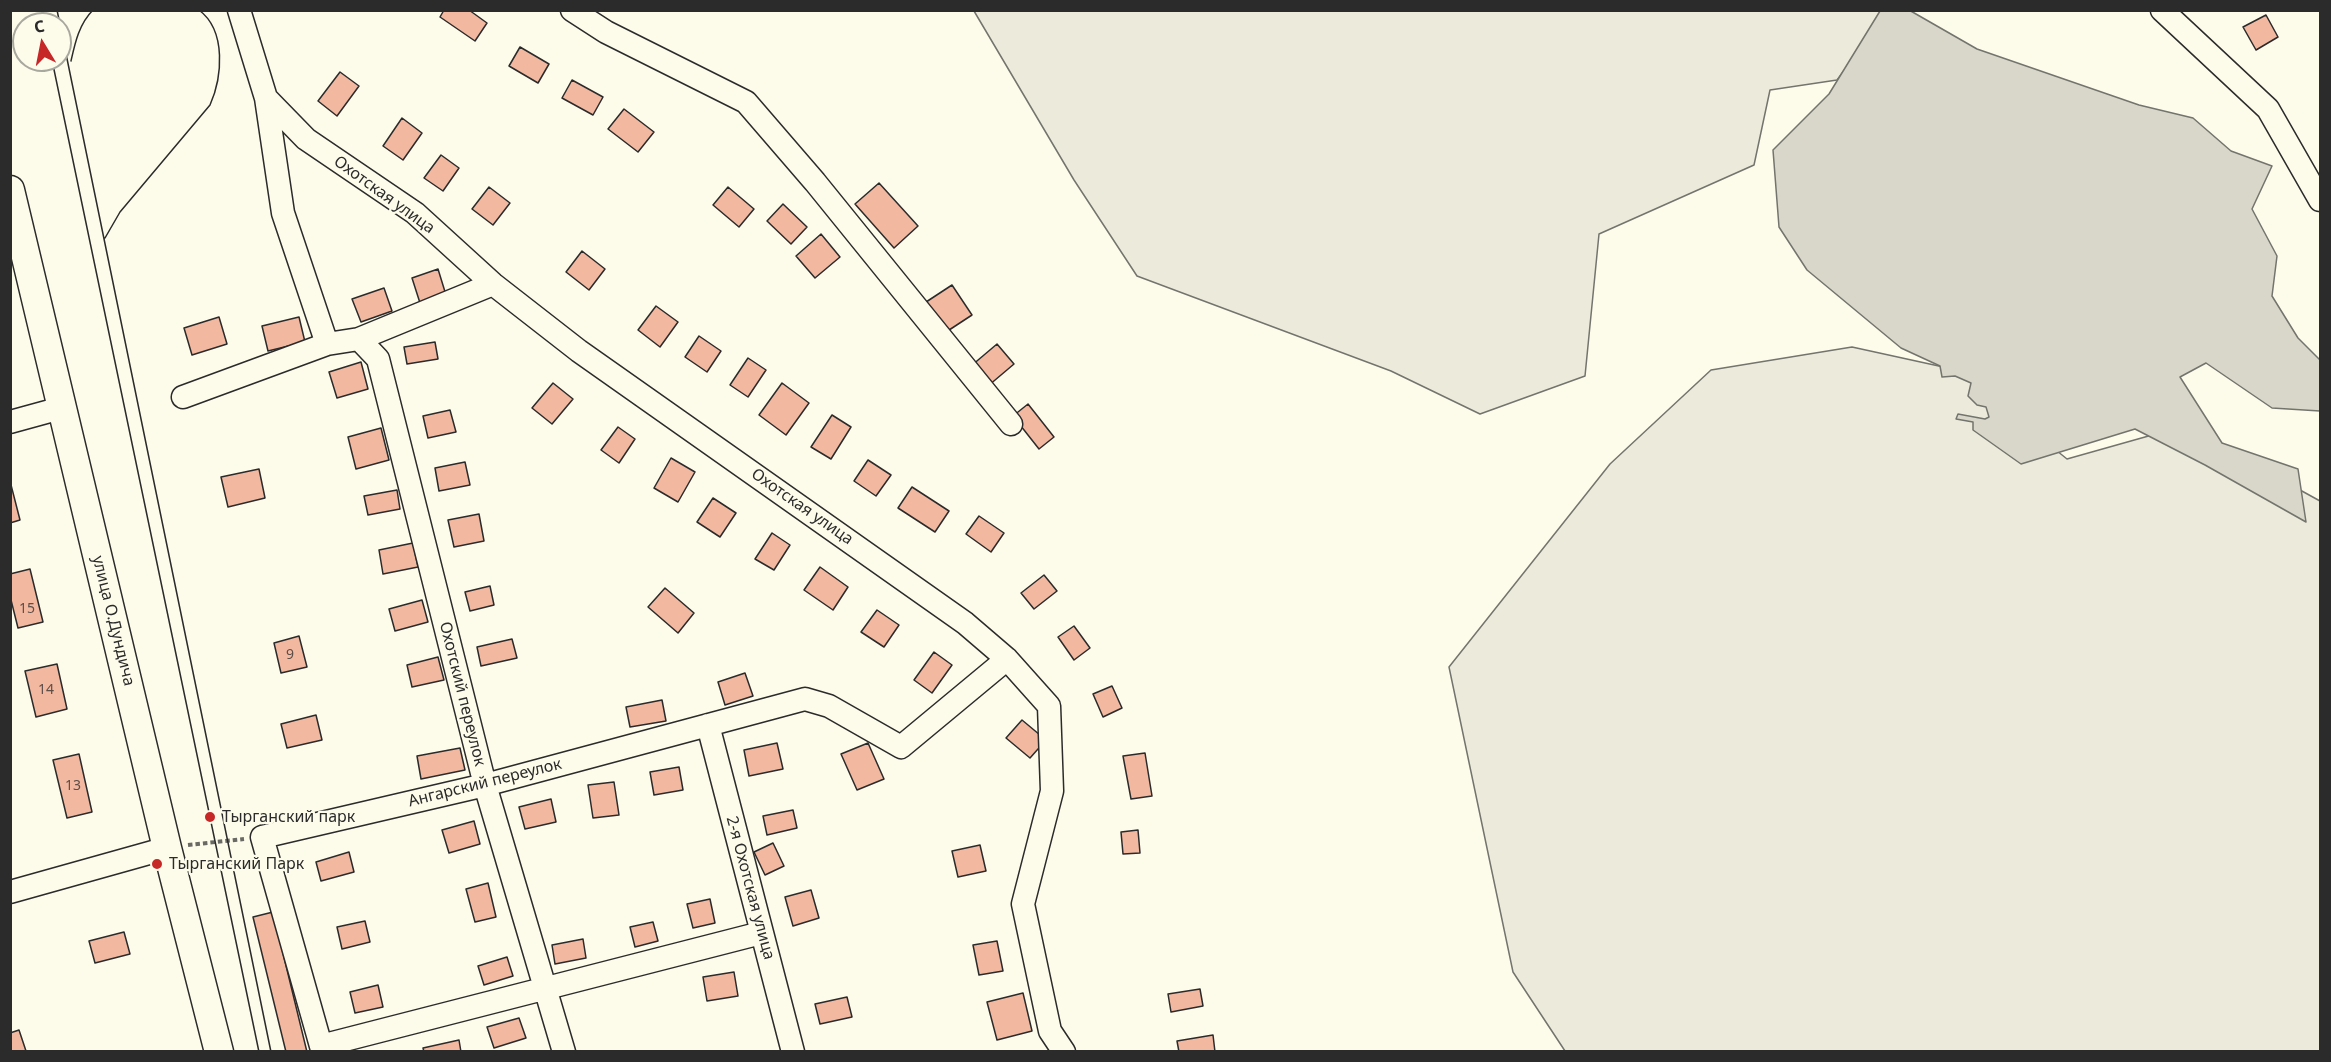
<!DOCTYPE html>
<meta charset="utf-8">
<style>
body{margin:0}
#map{position:relative;width:2331px;height:1062px;overflow:hidden;background:#fdfbea;font-family:"Noto Sans",sans-serif}
canvas{display:block}
.frame{position:absolute;inset:0;border:12px solid #2b2b2b;pointer-events:none}
.north{position:absolute;left:12px;top:12px;width:60px;height:60px;box-sizing:border-box;background:#fdfbea;border:2px solid #a9a89e;border-radius:50%;rotate:350deg;font-size:16px;font-weight:700;line-height:24px;text-align:center;color:#2b2b2b}
.north::after{content:'';display:block;margin:auto;width:21px;height:27px;background:#c62828;clip-path:polygon(50% 0,100% 100%,50% 72%,0 100%)}
</style>
<div id="map">
<canvas width="2331" height="1062"></canvas>
<div class="frame"></div>
<div class="north">С</div>
</div>
<script>
const ctx = document.querySelector('canvas').getContext('2d');
ctx.lineJoin = 'round';
function fillPath(path, color) { ctx.fillStyle = color; ctx.fill(path, 'evenodd'); }
function strokePath(path, color, width, dash) { ctx.strokeStyle = color; ctx.lineWidth = width; ctx.lineCap = dash ? 'butt' : 'round'; ctx.setLineDash(dash || []); ctx.stroke(path); }
function drawText(font, color, halo, rows, align = 'center') {
  ctx.font = font + ' "Noto Sans",sans-serif'; ctx.lineWidth = 4.5; ctx.setLineDash([]); ctx.textBaseline = 'middle'; ctx.strokeStyle = halo; ctx.fillStyle = color; for (const [text, x, y, turn = 0] of rows) {
    ctx.save(); ctx.translate(x, y); ctx.rotate((+turn || 0) * Math.PI / 180); ctx.textAlign = isNaN(turn) ? turn : align; if (halo) ctx.strokeText(text, 0, 0); ctx.fillText(text, 0, 0); ctx.restore();
  }
}
const green = new Path2D(`
 M974,11H1889L1837,80L1770,90L1754,165L1599,234L1585,376L1480,414L1391,371L1137,276L1074,180Z
 M1852,347L1957,370L2067,459L2184,426L2320,501V1051H1565L1513,972L1449,667L1610,464L1711,370Z`);
fillPath(green, '#ecebdb');
strokePath(green, '#74746e', 1.5);
const water = new Path2D(`
 M1909,10L1977,49L2139,105L2193,118L2231,151L2272,166L2252,209L2277,256L2272,296L2298,338L2320,360V411L2272,408L2206,363L2180,377L2222,443L2298,469L2306,522L2205,465L2135,429L2021,464L1973,430V422L1956,419L1958,414L1985,419L1989,417L1986,407L1977,405L1968,396L1971,383L1955,376L1942,377L1940,366L1901,348L1807,270L1779,227L1773,150L1829,94L1880,11Z`);
fillPath(water, '#d8d7c9');
strokePath(water, '#74746e', 1.5);
const building = new Path2D(`
 M444,10H469L487,23L475,41L440,17Z
 M2266,15L2278,37L2256,50L2243,27Z
 M520,47L549,64L538,83L509,66Z
 M340,72L359,86L337,116L318,101Z
 M572,80L603,97L593,115L562,98Z
 M624,109L654,132L638,152L608,129Z
 M402,118L422,133L403,160L383,146Z
 M441,155L459,168L443,191L424,178Z
 M879,183L918,226L894,248L855,204Z
 M489,187L510,203L493,225L472,209Z
 M728,187L754,209L739,227L713,205Z
 M783,204L807,227L791,244L767,221Z
 M821,234L840,257L815,278L796,256Z
 M582,251L605,269L589,290L566,272Z
 M438,269L446,295L420,303L412,278Z
 M952,285L972,315L943,334L923,304Z
 M384,288L392,311L361,322L352,299Z
 M656,306L678,322L660,347L638,330Z
 M219,317L227,344L192,355L184,328Z
 M299,317L305,342L268,351L262,326Z
 M699,336L721,351L707,372L685,357Z
 M435,342L438,359L407,364L404,347Z
 M997,344L1014,364L988,386L971,366Z
 M748,358L766,370L748,397L730,385Z
 M361,362L368,389L337,398L329,372Z
 M553,383L573,399L552,424L532,408Z
 M782,383L809,403L786,435L759,415Z
 M1028,404L1054,437L1039,449L1013,416Z
 M450,410L456,432L428,438L423,416Z
 M832,415L851,427L831,459L811,447Z
 M618,427L635,439L619,463L601,450Z
 M381,428L389,460L356,469L348,437Z
 M671,458L695,472L678,502L654,488Z
 M868,460L891,475L876,496L854,481Z
 M465,462L470,485L439,491L435,468Z
 M259,469L265,498L228,507L221,477Z
 M10,481L20,520L10,523Z
 M912,487L949,511L935,532L898,508Z
 M397,490L400,509L368,515L364,496Z
 M713,498L736,513L720,537L697,522Z
 M479,514L484,541L454,547L448,520Z
 M979,516L1004,533L991,552L966,534Z
 M772,533L790,545L774,570L755,559Z
 M413,543L418,567L383,574L379,550Z
 M820,567L848,587L833,610L804,590Z
 M30,569L43,622L18,628L10,596V574Z
 M1044,575L1057,591L1034,609L1021,593Z
 M490,586L494,605L470,611L465,592Z
 M665,588L694,613L678,633L648,607Z
 M422,600L428,622L395,631L389,609Z
 M877,610L899,625L884,647L861,632Z
 M1074,626L1090,648L1074,660L1058,637Z
 M299,636L307,667L281,673L274,643Z
 M512,639L517,658L481,666L477,647Z
 M934,652L952,665L932,693L914,680Z
 M438,657L444,680L412,687L407,665Z
 M57,664L67,709L36,717L25,671Z
 M745,673L753,696L725,705L718,682Z
 M1112,686L1122,708L1103,717L1093,694Z
 M662,700L666,721L630,727L626,707Z
 M316,715L322,740L287,748L281,724Z
 M1022,720L1046,740L1030,758L1006,738Z
 M777,743L783,769L749,776L744,750Z
 M868,743L884,779L857,790L841,754Z
 M460,748L465,770L421,779L417,756Z
 M1145,753L1152,796L1131,799L1123,756Z
 M79,754L92,812L67,818L53,760Z
 M679,767L683,790L654,795L650,772Z
 M614,782L619,815L593,818L588,785Z
 M551,799L556,822L525,829L519,807Z
 M793,810L797,828L767,835L763,816Z
 M474,821L480,844L449,853L442,830Z
 M1138,830L1140,853L1123,854L1121,832Z
 M773,843L784,866L765,875L754,852Z
 M980,845L986,871L958,877L952,851Z
 M349,852L354,872L321,881L316,862Z
 M488,883L496,917L475,922L466,889Z
 M811,890L819,918L793,926L785,897Z
 M710,899L715,923L693,928L687,904Z
 M273,912L307,1052H286L253,917Z
 M365,921L370,942L342,949L337,927Z
 M653,922L658,941L635,947L630,927Z
 M124,932L130,954L95,963L89,941Z
 M583,939L586,958L555,964L552,945Z
 M997,941L1003,971L979,975L973,945Z
 M507,957L513,976L484,985L478,966Z
 M734,972L738,996L707,1001L703,977Z
 M378,985L383,1007L355,1013L350,992Z
 M1200,989L1203,1006L1171,1012L1168,994Z
 M1023,993L1032,1031L997,1040L987,1002Z
 M847,997L852,1017L820,1024L815,1004Z
 M519,1018L526,1038L494,1048L487,1027Z
 M19,1030L26,1051L10,1052V1033Z
 M1213,1035L1215,1052H1179L1177,1041Z
 M459,1040L461,1052H424L423,1048Z`);
fillPath(building, '#f2b8a0');
strokePath(building, '#2b2b2b', 1.5);
const minor = new Path2D(`
 M239,10L266,98L283,213L327,344L359,339L493,284
 M572,10L606,32L746,102L815,182L1011,424
 M2162,10L2268,109L2320,200
 M266,98L306,139L415,213L493,284L579,351L965,623L1007,659L1049,706L1052,791L1023,904L1050,1031L1064,1052
 M359,339L378,359L485,785L564,1052
 M183,397L327,344
 M10,422L61,408
 M708,725L793,1052
 M10,892L167,848
 M321,1046L262,837L485,785L805,699L829,706L901,747L1007,659
 M323,1052L321,1046L761,933`);
const major = new Path2D(`
 M10,190L167,848L219,1052`);
strokePath(minor, '#2b2b2b', 25);
strokePath(major, '#2b2b2b', 31);
strokePath(new Path2D(`
 M188,845L244,839`), '#6a6964', 4, [4.5, 3]);
strokePath(minor, '#fdfbea', 22);
strokePath(major, '#fdfbea', 28);
strokePath(new Path2D(`
 M42,10L45,24
 M57,10L271,1052
 M52,60L259,1052
 M71,61C75,43 79,24 93,10
 M105,238L120,212L210,105C222,78 227,31 199,10`), '#2b2b2b', 1.5);
for (const [x, y, r, color] of [
 [210,817,6,"#c62828"],
 [157,864,6,"#c62828"]
]) { const dot = new Path2D(); dot.arc(x, y, r, 0, 2 * Math.PI); ctx.fillStyle = color; ctx.fill(dot); strokePath(dot, '#fdfbea', 2); }
drawText('14px', '#5d4e48', null, [
 ["15",27,609],
 ["9",290,655],
 ["14",46,690],
 ["13",73,786]
]);
drawText('16px', '#2b2b2b', '#fdfbea', [
 ["Охотская улица",384,195,36],
 ["Охотская улица",802,507,35],
 ["улица О.Дундича",113,621,76],
 ["Охотский переулок",462,694,76],
 ["Ангарский переулок",485,783,-14],
 ["2-я Охотская улица",750,888,75]
]);
drawText('16px', '#2b2b2b', '#fdfbea', [
 ["Тырганский парк",222,817],
 ["Тырганский Парк",169,864]
], 'left');
</script>
